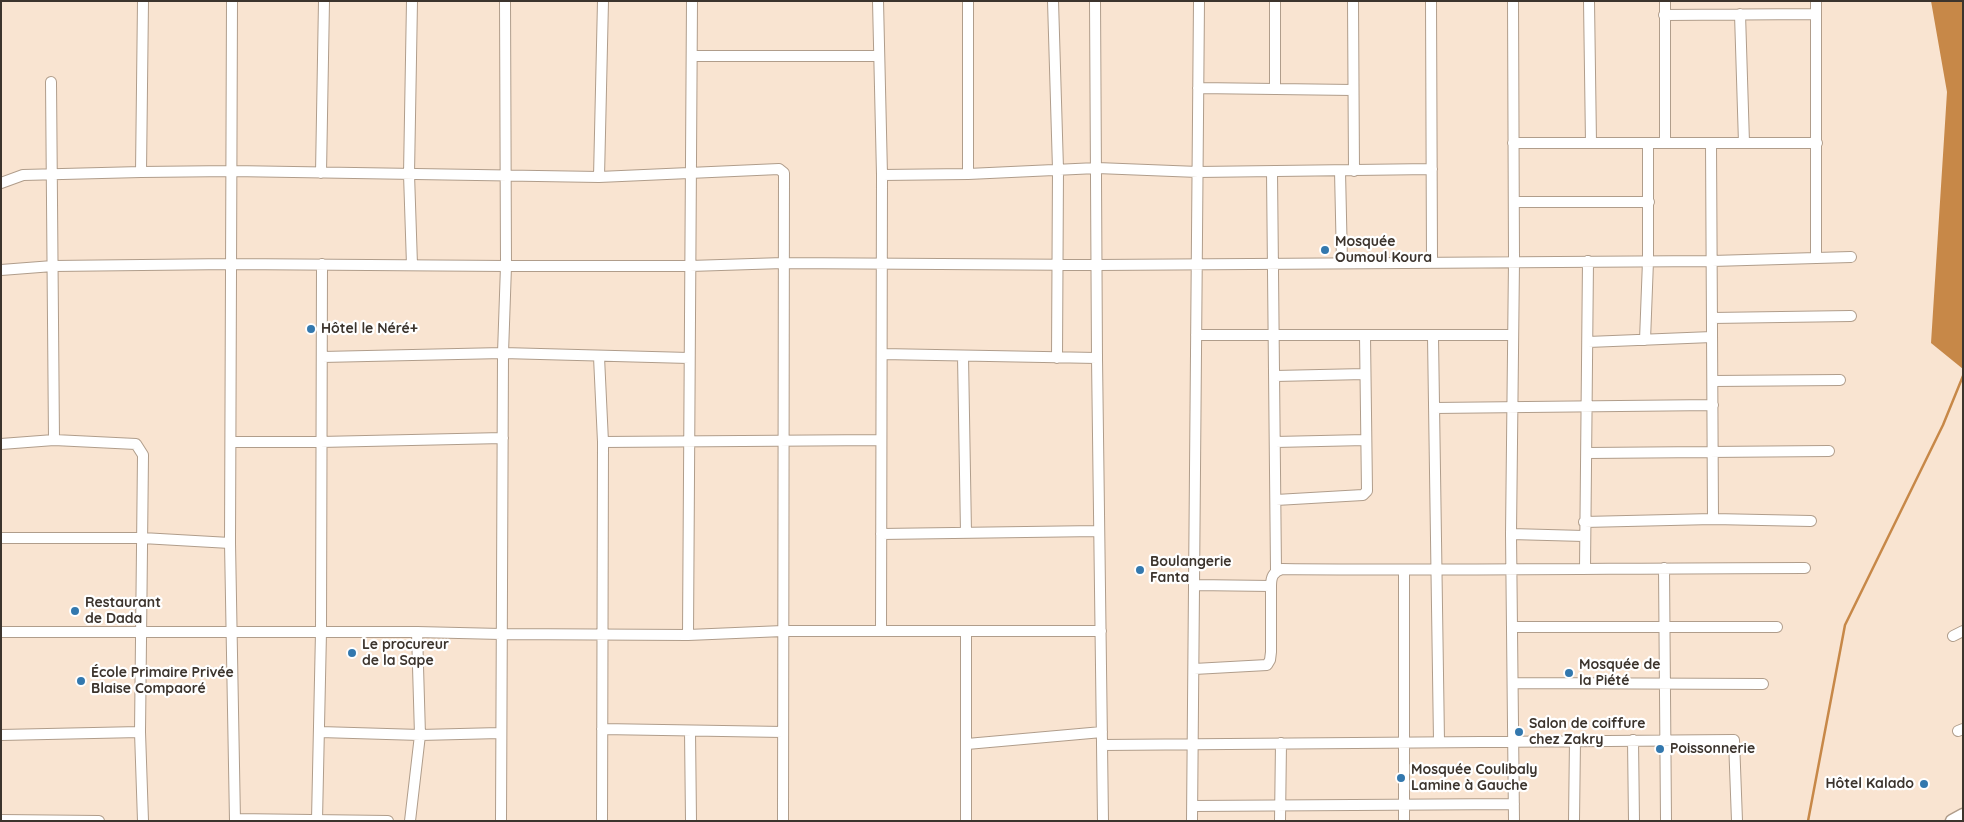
<!DOCTYPE html>
<meta charset="utf-8">
<style>
body{margin:0}
#map{position:relative;width:1964px;height:822px;overflow:hidden;background:#f9e4d1;font-family:Quicksand,sans-serif}
canvas{display:block}
.frame{position:absolute;inset:0;border:2px solid #3c342d;pointer-events:none}
</style>
<div id="map">
<canvas width="1964" height="822"></canvas>
<div class="frame"></div>
</div>
<script>
const ctx = document.querySelector('canvas').getContext('2d');
ctx.lineJoin = 'round';
function fillPath(path, color) { ctx.fillStyle = color; ctx.fill(path, 'evenodd'); }
function strokePath(path, color, width, dash) { ctx.strokeStyle = color; ctx.lineWidth = width; ctx.lineCap = dash ? 'butt' : 'round'; ctx.setLineDash(dash || []); ctx.stroke(path); }
function drawText(font, color, halo, rows, align = 'center') {
  ctx.font = font + ' Quicksand,sans-serif'; ctx.lineWidth = 4.5; ctx.setLineDash([]); ctx.textBaseline = 'middle'; ctx.strokeStyle = halo; ctx.fillStyle = color; for (const [text, x, y, turn = 0] of rows) {
    ctx.save(); ctx.translate(x, y); ctx.rotate((+turn || 0) * Math.PI / 180); ctx.textAlign = isNaN(turn) ? turn : align; if (halo) ctx.strokeText(text, 0, 0); ctx.fillText(text, 0, 0); ctx.restore();
  }
}
fillPath(new Path2D(`
 M1931,1H1963V369L1931,343L1947,92Z`), '#c78848');
strokePath(new Path2D(`
 M1808,821L1845,625L1943,425L1963,376`), '#c78848', 2.5);
const minor = new Path2D(`
 M232,1L230,543L235,821
 M412,1L409,174L412,265
 M878,1L882,175L881,631
 M1053,1L1058,169L1057,358
 M1095,1L1097,358L1103,821
 M1353,1L1354,171
 M1431,1L1432,262
 M1513,1L1514,261L1511,534L1514,821
 M1589,1L1591,143
 M1665,1V143
 M1740,14L1744,143
 M1664,15L1816,14
 M692,56H879
 M51,82L54,440
 M1198,88L1353,90
 M1275,88V1
 M1513,143H1817
 M1711,143L1713,519
 M1340,171L1342,262
 M141,172L143,1
 M1272,172L1276,571
 M321,173L324,1
 M968,174V1
 M882,175L968,174L1097,168L1198,172L1432,169
 M599,177L603,1
 M1,183L23,175L141,172L232,171L599,177L779,169L784,173L783,821
 M1514,202H1649
 M1816,258V1
 M1,270L53,266L231,264L506,266H690L783,263L1097,265L1712,261L1851,257
 M1712,318L1851,316
 M1196,335H1513
 M1433,337L1439,741
 M1645,340L1648,261V143
 M1588,342L1712,337
 M882,354L1097,358
 M963,356L966,533
 M322,357L503,353L689,358
 M599,357L603,442L602,821
 M1275,376L1365,374
 M1713,381L1840,380
 M1434,408L1713,405
 M232,442H320L503,438
 M603,442L881,440
 M1275,442L1366,440
 M1,444L54,440L136,444L143,455L140,732L143,821
 M1587,453L1829,451
 M1276,500L1363,495L1367,491L1365,336
 M1584,522L1713,519L1811,521
 M881,534L1098,531
 M1511,534L1584,536
 M1,538H142L230,543
 M1585,568L1588,261
 M1664,568L1666,821
 M1404,570V821
 M1194,585L1271,586C1271,577 1273,572 1282,569C1456,571 1631,568 1805,568
 M1512,627H1777
 M966,631V821
 M1,632H417L501,634L688,635L783,631H1101
 M688,635L692,1
 M1953,636L1963,631
 M1194,669L1267,665L1270,660L1271,652V586
 M1513,683L1763,684
 M602,729L783,732
 M690,731L691,821
 M1958,731L1963,729
 M320,732L420,735L500,733
 M1,735L140,732
 M1633,740L1634,821
 M967,744L1102,732
 M1102,745L1734,740L1737,821
 M1193,806L1514,804
 M235,819L388,821
 M1,820L99,821
 M317,820L321,632L322,264
 M410,821L420,735L417,632
 M501,821L503,353L506,266L505,1
 M1192,821L1199,1
 M1280,821L1281,743
 M1574,821L1575,740`);
const major = new Path2D(`
 M1952,821L1963,815`);
strokePath(minor, '#b09d8b', 12);
strokePath(major, '#b09d8b', 15);
strokePath(minor, '#fff', 10);
strokePath(major, '#fff', 12);
for (const [x, y, r, color] of [
 [1325,250,5,"#3378ae"],
 [311,329,5,"#3378ae"],
 [1140,570,5,"#3378ae"],
 [75,611,5,"#3378ae"],
 [352,653,5,"#3378ae"],
 [1569,673,5,"#3378ae"],
 [81,681,5,"#3378ae"],
 [1519,732,5,"#3378ae"],
 [1660,749,5,"#3378ae"],
 [1401,778,5,"#3378ae"],
 [1924,784,5,"#3378ae"]
]) { const dot = new Path2D(); dot.arc(x, y, r, 0, 2 * Math.PI); ctx.fillStyle = color; ctx.fill(dot); strokePath(dot, '#fff', 2); }
drawText('bold 14px', '#3c342d', '#fff', [
 ["Mosquée",1335,242],
 ["Oumoul Koura",1335,258],
 ["Hôtel le Néré+",321,329],
 ["Boulangerie",1150,562],
 ["Fanta",1150,578],
 ["Restaurant",85,603],
 ["de Dada",85,619],
 ["Le procureur",362,645],
 ["de la Sape",362,661],
 ["Mosquée de",1579,665],
 ["la Piété",1579,681],
 ["École Primaire Privée",91,673],
 ["Blaise Compaoré",91,689],
 ["Salon de coiffure",1529,724],
 ["chez Zakry",1529,740],
 ["Poissonnerie",1670,749],
 ["Mosquée Coulibaly",1411,770],
 ["Lamine à Gauche",1411,786],
 ["Hôtel Kalado",1914,784,"right"]
], 'left');
</script>
